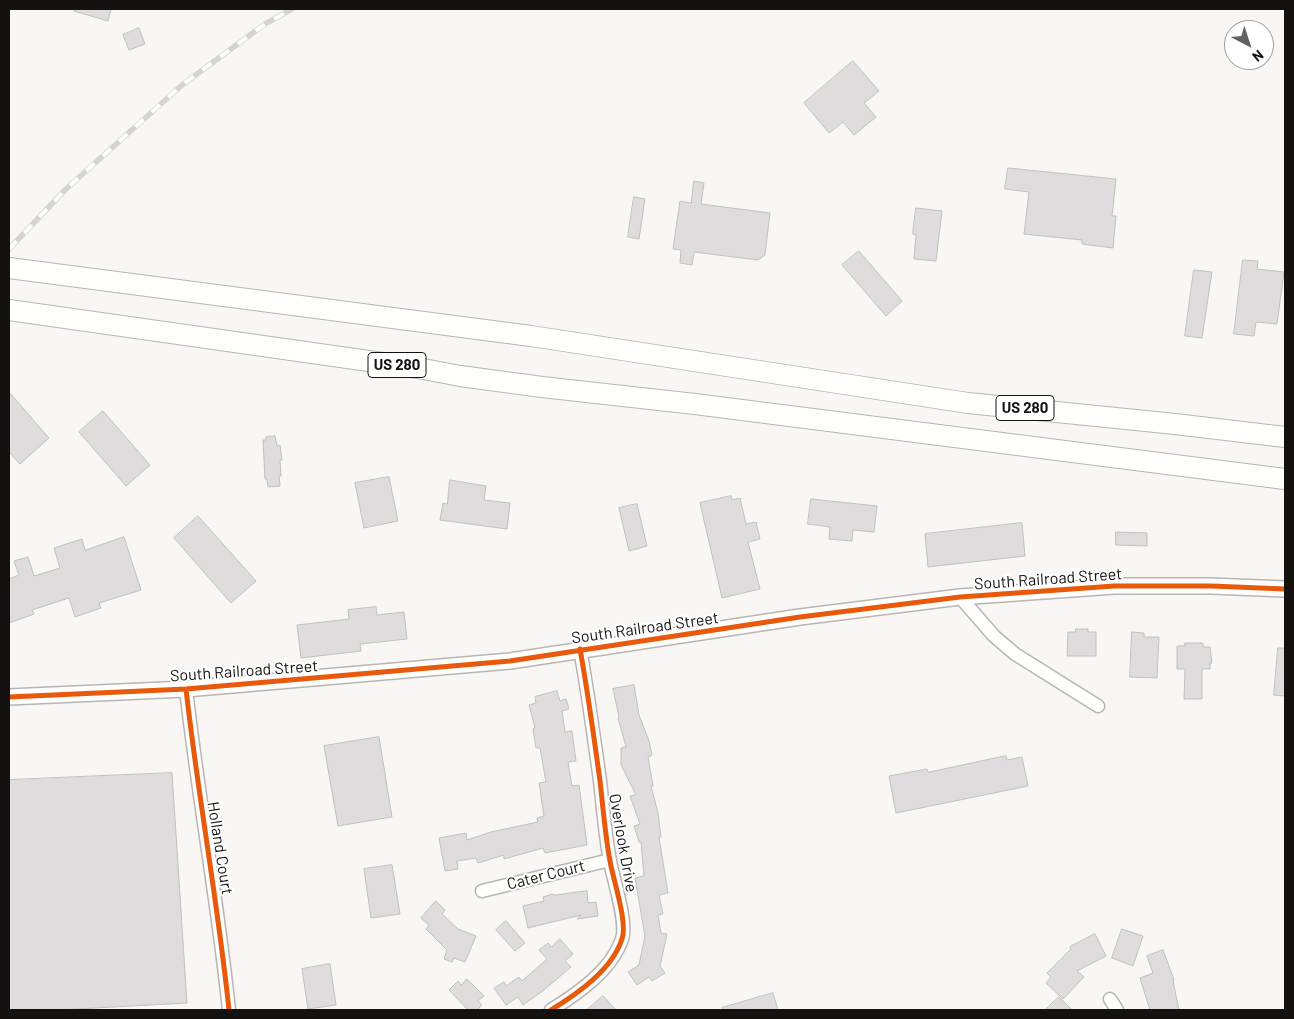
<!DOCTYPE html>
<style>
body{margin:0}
#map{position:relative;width:1294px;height:1019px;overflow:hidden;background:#f9f6f4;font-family:Barlow,sans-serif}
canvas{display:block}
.frame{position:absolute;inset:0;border:10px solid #131211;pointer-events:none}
.north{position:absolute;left:1224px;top:20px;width:50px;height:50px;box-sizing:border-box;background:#fff;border:1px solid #a1a0a0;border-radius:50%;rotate:140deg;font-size:14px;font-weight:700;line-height:20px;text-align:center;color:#131211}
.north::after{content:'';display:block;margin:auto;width:18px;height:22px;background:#646260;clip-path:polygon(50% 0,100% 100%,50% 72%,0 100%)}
</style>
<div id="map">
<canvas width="1294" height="1019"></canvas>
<div class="frame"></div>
<div class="north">N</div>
</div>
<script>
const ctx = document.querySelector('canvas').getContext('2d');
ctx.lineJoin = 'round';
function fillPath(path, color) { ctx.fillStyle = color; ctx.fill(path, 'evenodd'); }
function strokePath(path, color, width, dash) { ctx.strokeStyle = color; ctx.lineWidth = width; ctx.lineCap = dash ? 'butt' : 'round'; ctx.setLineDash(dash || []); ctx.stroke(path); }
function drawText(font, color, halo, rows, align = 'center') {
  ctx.font = font + ' Barlow,sans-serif'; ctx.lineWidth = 4; ctx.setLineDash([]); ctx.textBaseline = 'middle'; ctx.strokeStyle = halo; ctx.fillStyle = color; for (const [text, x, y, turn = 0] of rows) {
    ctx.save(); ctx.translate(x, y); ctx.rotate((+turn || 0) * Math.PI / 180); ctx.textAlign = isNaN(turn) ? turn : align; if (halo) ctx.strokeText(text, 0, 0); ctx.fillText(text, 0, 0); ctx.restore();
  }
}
const building = new Path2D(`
 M75,9H111L108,21L74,11Z
 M139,28L145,44L129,50L123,35Z
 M853,61L879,91L864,103L876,117L854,135L843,122L829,133L804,103Z
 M1008,168L1116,179L1112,216H1116L1113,248L1082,244V240L1024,234L1029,192L1005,189Z
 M694,181L704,183L701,204L770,213L765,255L758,260L694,252L692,265L680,263L681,250L673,249L680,201L691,203Z
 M634,197L645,199L639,239L628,237Z
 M916,208L942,211L936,261L914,259L916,235L913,234Z
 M859,251L902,301L886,316L842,265Z
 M1243,260L1258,261L1257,269L1284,272L1277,324L1256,322L1254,336L1234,334Z
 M1194,270L1212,272L1202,338L1185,336Z
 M9,392L49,438L20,464L9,452Z
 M103,411L150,465L126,486L79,432Z
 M275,436L277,446L280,445L282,460H280L281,476H279L280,486L268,487L267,479H265L263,440H266V437Z
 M389,477L398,521L364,528L355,483Z
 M450,480L486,486L484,500L510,503L507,529L440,520L443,503L447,504Z
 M731,496L732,500L740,498L746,524L756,522L760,539L748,542L760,589L722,598L700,503Z
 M811,499L877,506L874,532L853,530L852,541L829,539L830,527L808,524Z
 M637,504L647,546L629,551L619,508Z
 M198,516L256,581L231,603L174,538Z
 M1022,523L1025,556L928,567L925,534Z
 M1116,532L1147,533V546L1116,545Z
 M124,537L141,590L99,603L101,608L75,617L69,598L32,610L34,614L9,623V579L19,575L14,561L28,557L34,576L60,568L54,548L82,539L85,550Z
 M376,607L377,615L404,612L407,639L360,644L361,651L301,658L297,625L349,619L348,610Z
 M1076,629H1088V632H1096V656H1067L1068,632H1075Z
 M1132,632L1144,633V637H1159L1157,678L1130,677Z
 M1185,643H1203V647H1210L1212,663H1210V669H1202V699H1184L1185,669H1177V646H1185Z
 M1278,648H1285V696L1274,695Z
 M634,685L639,715L649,741L652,755L648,757L653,786H651L658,813L661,837H659L668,893L659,895L663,914L658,915L661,933L667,934L660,966L665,973L652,981L649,977L637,985L628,972L639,965L645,936L635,878L644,876L641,842H639L634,826L640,824L630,796L636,795L621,765V748L626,747L618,718L619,717L613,689Z
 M557,691L560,701L566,699L569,709L562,711L565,732L572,731L576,761L568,762L572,786L579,785L587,845L545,853L543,848L504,859V855L478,863L476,858L457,861L458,869L445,871L439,838L466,833L467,840L491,832L538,822L537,818L544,816L539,783L546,782L540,748H536L533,729L535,728L529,705L536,703L535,697Z
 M379,737L392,817L338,826L324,746Z
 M1006,756L1007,760L1022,757L1028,786L896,813L889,776L927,769L928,772Z
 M172,773L187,1003L58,1010H9V780Z
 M392,865L400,914L371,918L364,869Z
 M587,891L588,903L596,902L598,916L577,919L581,915L528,928L523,906L544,901L543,897L553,894L554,895Z
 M436,901L445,910L442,914L458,929L476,936L465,962L454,958L452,962L444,959L447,950L426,929L429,925L421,918Z
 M506,921L525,943L515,951L496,930Z
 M1122,929L1143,936L1133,966L1112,958Z
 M1095,934L1106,956L1077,971L1084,977L1063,999L1046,983L1051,977L1047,973L1071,949L1070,947Z
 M560,939L573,954L565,961L571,967L544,990L523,1005L518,997L506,1005L494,988L504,982L506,986L519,977L522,981L547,959L539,950L548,943L551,947Z
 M1163,950L1174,980L1173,981L1179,1010H1150L1140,978L1153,973L1147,956Z
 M330,964L336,1005L308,1009L302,969Z
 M467,979L484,996L478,1001L482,1005L477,1010H468L449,990L458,981L461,985Z
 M773,993L778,1010H723L722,1008Z
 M603,996L616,1010H587Z
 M1059,997L1072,1010H1045Z`);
fillPath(building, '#dedcdd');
strokePath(building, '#c1bfbf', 1);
const minor = new Path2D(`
 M960,597L994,636L1015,654L1098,706
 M186,689C198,796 218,903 229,1010
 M482,891L610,860
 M1110,999L1117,1010
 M551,1010C577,994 612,970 622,939C628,923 613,879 610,861C605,834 603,807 600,781C594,737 588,693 580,649`);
const tertiary = new Path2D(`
 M9,697L186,689L510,661L800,617L960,597L1114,586H1211L1285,589`);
const trunk = new Path2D(`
 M9,268L531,336L968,403L1175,424L1285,437
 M9,310L418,368L460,376L542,387L695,404L1285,479`);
strokePath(minor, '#b8b6b4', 15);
strokePath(tertiary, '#b8b6b4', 18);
strokePath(trunk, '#b8b6b4', 22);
strokePath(minor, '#fefefd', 12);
strokePath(tertiary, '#fefefd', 15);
strokePath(trunk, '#fefefd', 20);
const rail = new Path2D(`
 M9,249L66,189L182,85L265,24L292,9`);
strokePath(rail, '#d4d4d4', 5.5);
strokePath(rail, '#fff', 4, [11]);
strokePath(new Path2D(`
 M186,689C198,796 218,903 229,1010
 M9,697L186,689L510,661L800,617L960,597L1114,586H1211L1285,589
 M551,1010C577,994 612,970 622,939C628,923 613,879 610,861C605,834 603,807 600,781C594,737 588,693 580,649`), '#e8590c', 5);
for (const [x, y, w] of [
 [397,365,58],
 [1025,408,58]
]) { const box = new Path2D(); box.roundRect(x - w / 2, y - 12.5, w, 25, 4); ctx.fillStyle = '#fff'; ctx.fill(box); strokePath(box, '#131211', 1); }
drawText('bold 15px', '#131211', null, [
 ["US 280",397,365],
 ["US 280",1025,408]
]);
drawText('16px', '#131211', '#fff', [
 ["South Railroad Street",1048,579,-4],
 ["South Railroad Street",645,628,-8],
 ["South Railroad Street",244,671,-4],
 ["Overlook Drive",623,843,80],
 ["Holland Court",220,848,81],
 ["Cater Court",546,875,-14]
]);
</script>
